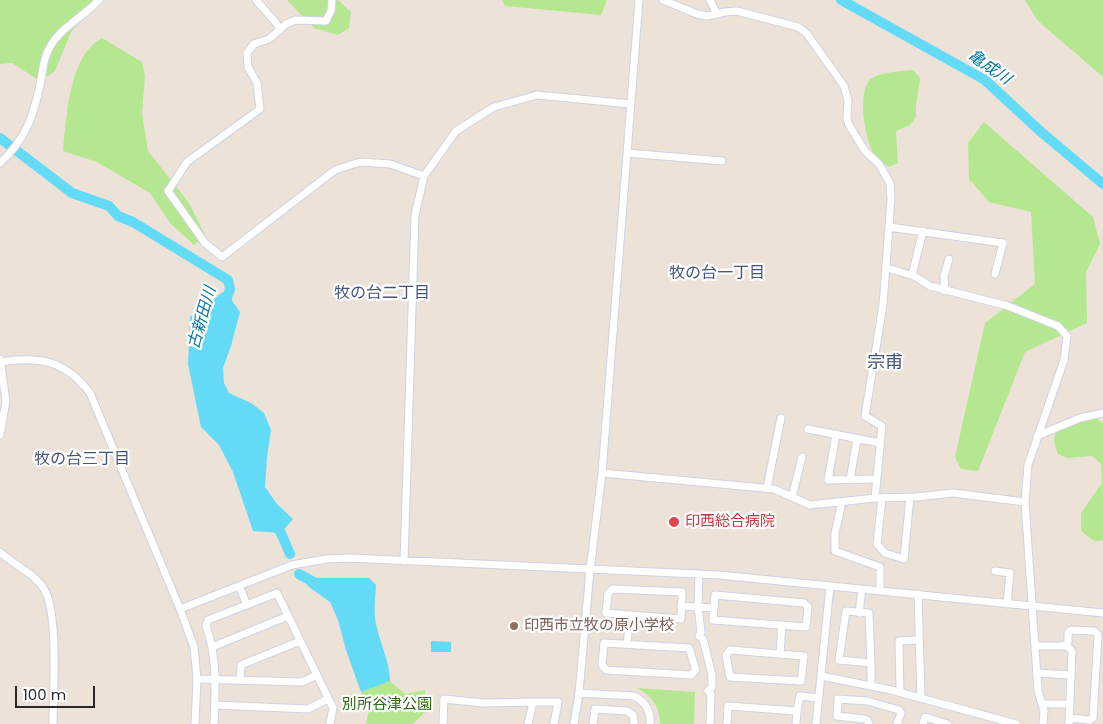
<!DOCTYPE html>
<meta charset="utf-8">
<style>
body{margin:0}
#map{position:relative;width:1103px;height:724px;overflow:hidden;background:#ece2d8;font-family:Poppins,sans-serif}
canvas{display:block}
.scale{position:absolute;left:15px;top:686px;width:80px;height:22px;box-sizing:border-box;border:2px solid #282828;border-top:0;padding-left:6px;font-size:15px;line-height:18px;white-space:nowrap;color:#282828;-webkit-text-stroke:4px #fff;paint-order:stroke}
</style>
<div id="map">
<canvas width="1103" height="724"></canvas>
<div class="scale">100 m</div>
</div>
<script>
const ctx = document.querySelector('canvas').getContext('2d');
ctx.lineJoin = 'round';
function fillPath(path, color) { ctx.fillStyle = color; ctx.fill(path, 'evenodd'); }
function strokePath(path, color, width, dash) { ctx.strokeStyle = color; ctx.lineWidth = width; ctx.lineCap = dash ? 'butt' : 'round'; ctx.setLineDash(dash || []); ctx.stroke(path); }
function drawText(font, color, halo, rows, align = 'center') {
  ctx.font = font + ' Poppins,"Noto Sans JP",sans-serif'; ctx.lineWidth = 4.5; ctx.setLineDash([]); ctx.textBaseline = 'middle'; ctx.strokeStyle = halo; ctx.fillStyle = color; for (const [text, x, y, turn = 0] of rows) {
    ctx.save(); ctx.translate(x, y); ctx.rotate((+turn || 0) * Math.PI / 180); ctx.textAlign = isNaN(turn) ? turn : align; if (halo) ctx.strokeText(text, 0, 0); ctx.fillText(text, 0, 0); ctx.restore();
  }
}
fillPath(new Path2D(`
 M0,0H97L71,32L55,71L40,81L12,63L0,64Z
 M287,0H338L351,12L349,28L338,35L314,28Z
 M502,0H607L601,15L505,6Z
 M1025,0H1103V77L1037,20Z
 M102,38L142,62L145,76L142,113L148,151L189,203L205,235L194,245L170,223L150,193L97,162L63,151C67,117 68,57 102,38Z
 M913,70L920,78C919,91 915,103 916,117L910,125L896,131L898,163L888,167C884,163 877,159 874,154C865,140 855,85 874,77C884,72 902,71 913,70Z
 M984,122L1093,217L1100,244L1086,272L1087,323L1025,352L978,471L961,469L955,457L985,323L1035,284L1031,212L989,202L969,179L968,143Z
 M1076,416L1095,417L1103,423V540C1094,544 1087,536 1081,530V513L1102,483L1101,464L1092,456L1067,458L1058,454L1054,442L1056,429Z
 M390,681L405,694L425,690V712L413,724H366L369,709L361,692Z
 M637,688L695,692L694,724H660C660,707 652,696 637,688Z`), '#b4e790');
fillPath(new Path2D(`
 M223,292L228,295L240,312L231,346L223,368L224,383L229,393L251,403L264,413L271,430L267,457L265,487L277,504L293,519L281,533L253,531L233,472L219,445L201,427L188,364L190,317Z
 M317,578H369L376,585C375,600 373,614 377,628C381,646 390,663 390,681L361,692L346,650L338,620L330,602L309,587L306,583L307,580Z
 M431,641L451,642V652H431Z`), '#63daf6');
strokePath(new Path2D(`
 M841,0L985,80L1040,131L1103,184
 M0,138L72,193L109,206L118,216L133,222L228,280L230,289L224,306
 M273,523L281,533L290,554
 M299,574L319,585`), '#63daf6', 10);
const minor = new Path2D(`
 M256,0L277,24L280,30
 M332,0L331,11L326,21L296,20L286,24L269,39L254,44L247,53L248,67L257,83L260,109L187,162L168,191L205,243L222,257L335,170L360,162L390,164L424,176
 M663,0L697,14L707,16L725,12L737,11L798,27L807,34L844,86L848,100L847,119L849,125L865,151L879,164L890,183L891,199L883,305L865,416L882,426L875,498
 M710,0L717,14
 M627,153L722,161
 M0,163C25,140 33,118 40,85C43,71 43,58 51,45C62,27 85,15 99,0
 M889,227L1003,243L995,274
 M887,268L914,276L930,286L1008,306L1058,326L1067,336L1064,360L1028,465L1025,502L1038,691L1044,711L1043,724
 M912,275L923,231
 M945,291L944,276L949,259
 M0,359L6,401L0,435
 M0,362C39,356 65,360 90,393L180,609L194,647L197,679L195,724
 M808,429L880,443
 M836,434L828,480L877,479
 M1037,436L1080,418L1103,413
 M602,473L774,489L810,505L875,498L916,497L953,493L1025,502
 M850,480L857,439
 M767,488L781,418
 M792,497L802,457
 M882,498L877,544L885,553L904,559L910,497
 M842,502L835,533V551L880,567V590
 M0,552C14,565 34,573 44,589C59,613 53,694 53,724
 M404,561L415,215L424,176L456,131L494,107L537,95L631,104
 M995,571L1010,573L1007,604
 M699,574L698,607L701,632L699,636L703,639L712,675V687L708,691L711,694L710,724
 M239,586L247,605
 M613,589L682,592L681,619L606,613L608,593Z
 M918,594L921,698
 M715,595L804,603L808,607L806,627L713,620Z
 M681,606L714,608
 M180,609L292,565L326,559L350,558L719,575L1103,613
 M846,611L869,613L871,663L839,660Z
 M859,613L862,589
 M604,643L689,648L696,670L691,675L606,670L602,665Z
 M627,644L630,615
 M1066,645L1072,651L1069,724
 M1036,646H1064L1068,642V633L1071,630L1094,631L1098,635L1093,718L1090,720L1070,718
 M212,647L288,616
 M730,650L804,656L801,681L730,677L726,655Z
 M780,654L782,625
 M871,663V685
 M1037,673L1071,675
 M821,676L891,690L1016,724
 M197,679L302,682L317,675
 M240,680L241,665L300,641
 M900,692L899,641L919,640
 M579,693L634,696C646,702 651,711 650,724
 M1042,704H1070
 M215,705L308,709L328,699
 M797,711L800,696L819,698
 M214,724C215,691 218,658 206,626L208,620L277,593L333,708L330,724
 M443,724L444,699L484,703L533,702
 M528,724L533,702H558L554,724
 M574,724L579,693L590,570L602,473L639,0
 M593,724L595,709L627,711L633,715L634,724
 M727,724L728,706L797,711L796,724
 M816,724L830,586
 M869,724L867,720L864,719L837,716L838,699L867,701L899,710L901,713L897,724
 M923,724L925,717L948,724`);
strokePath(minor, '#ced3e3', 9);
strokePath(minor, '#fff', 7);
for (const [x, y, r, color] of [
 [674,522,6,"#e0444e"],
 [514,626,5,"#8d6e63"]
]) { const dot = new Path2D(); dot.arc(x, y, r, 0, 2 * Math.PI); ctx.fillStyle = color; ctx.fill(dot); strokePath(dot, '#fff', 2); }
drawText('15px', '#be3a42', '#fff', [
 ["印西総合病院",685,522]
], 'left');
drawText('15px', '#785e54', '#fff', [
 ["印西市立牧の原小学校",524,626]
], 'left');
drawText('15px', '#2c6914', '#fff', [
 ["別所谷津公園",387,705]
]);
drawText('italic 16px', '#0476a0', '#fff', [
 ["亀成川",989,68,35],
 ["古新田川",203,318,-74]
]);
drawText('16px', '#46537b', '#fff', [
 ["牧の台一丁目",717,274],
 ["牧の台二丁目",382,294],
 ["牧の台三丁目",82,460]
]);
drawText('18px', '#46537b', '#fff', [
 ["宗甫",885,363]
]);
</script>
